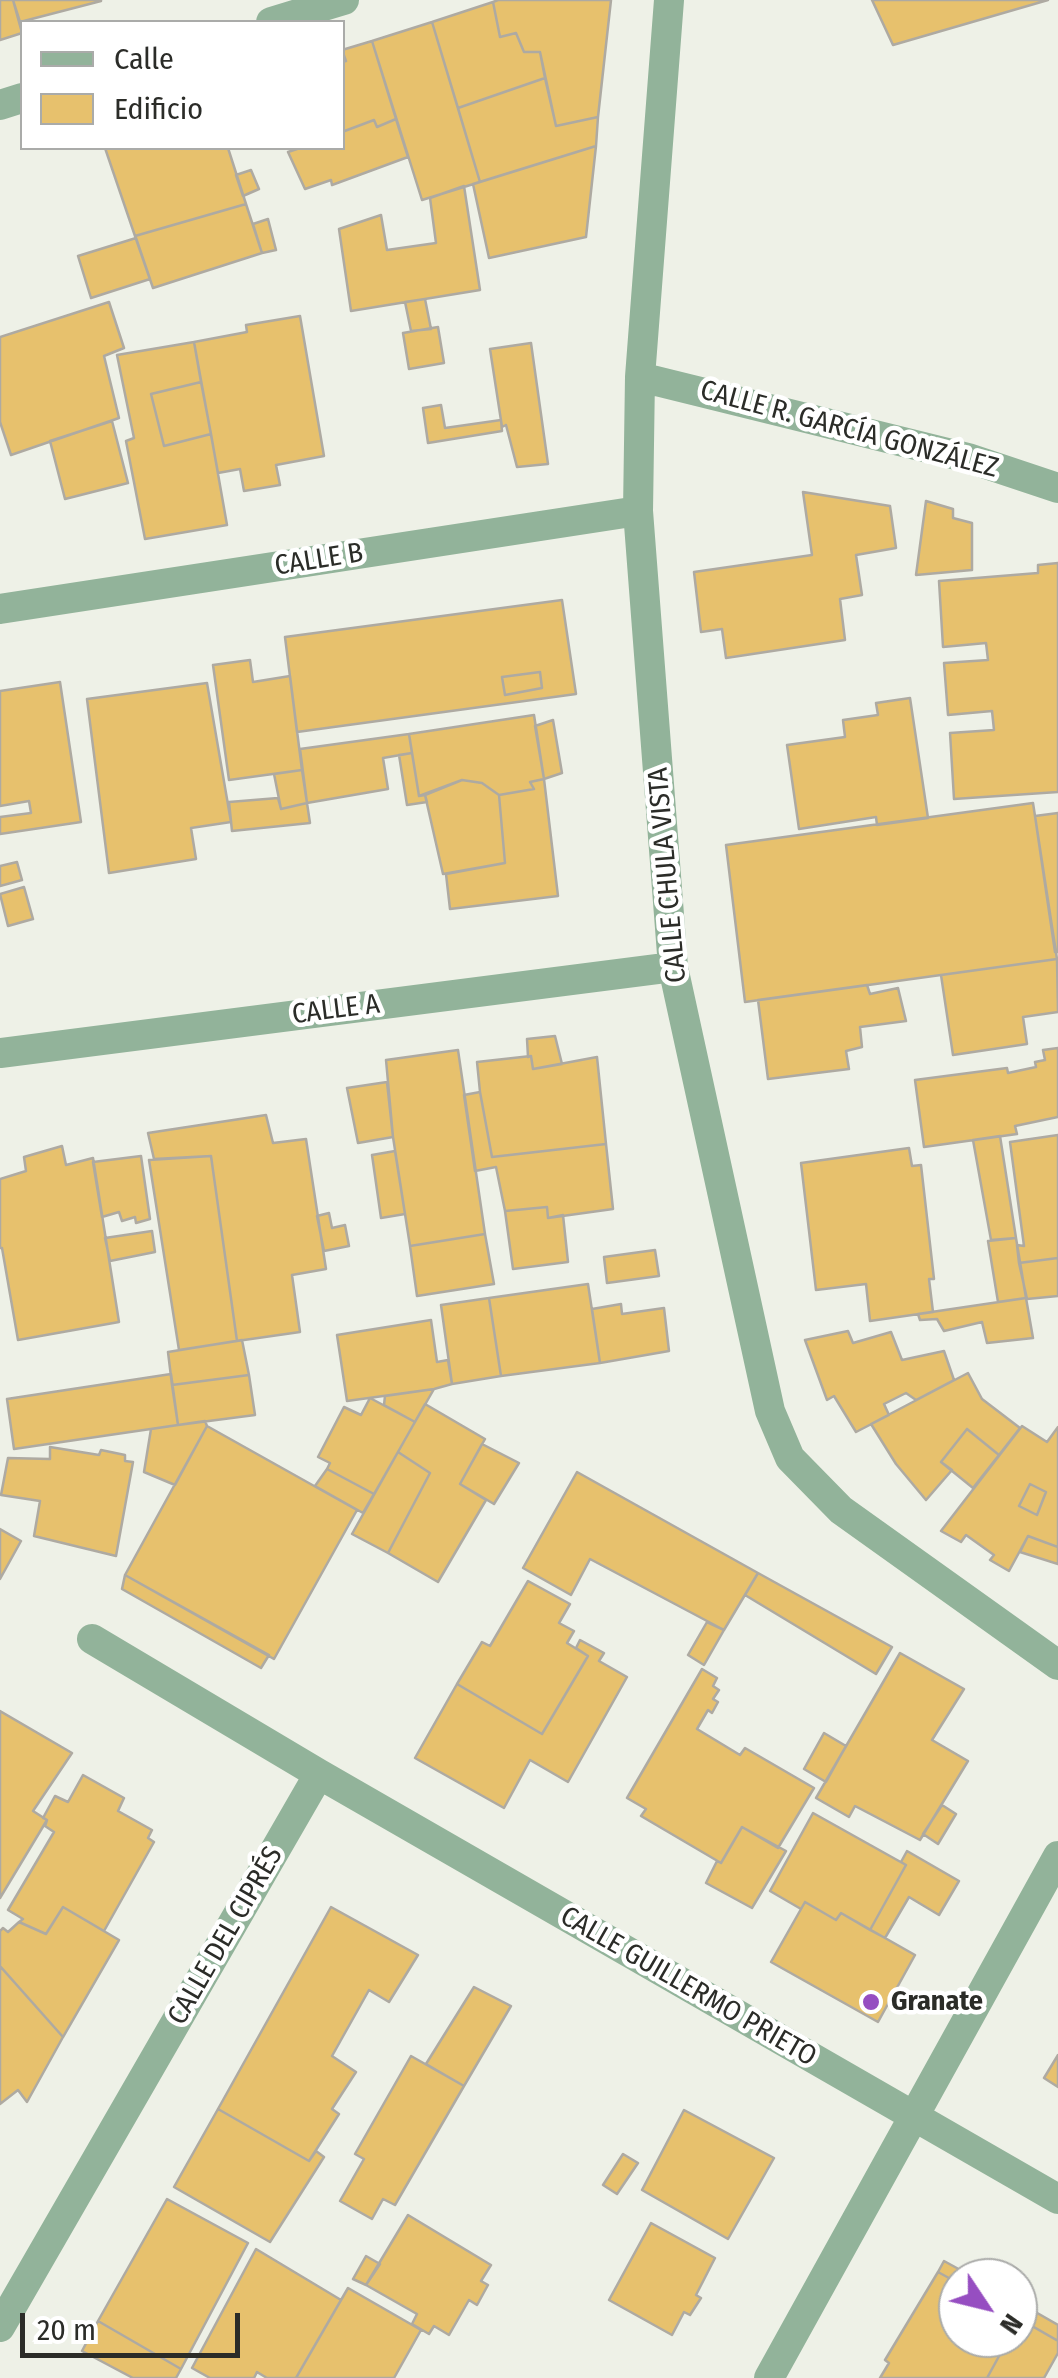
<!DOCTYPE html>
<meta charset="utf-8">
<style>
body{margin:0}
#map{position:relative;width:1058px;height:2378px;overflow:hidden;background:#eef1e7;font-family:"Fira Sans Condensed",sans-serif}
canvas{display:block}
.legend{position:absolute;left:20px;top:20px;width:325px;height:130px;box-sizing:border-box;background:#fff;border:2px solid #aaaba9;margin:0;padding:12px 18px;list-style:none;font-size:30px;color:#2b2c28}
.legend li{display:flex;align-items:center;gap:20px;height:50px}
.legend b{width:50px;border:2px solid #aaaba9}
.north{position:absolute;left:938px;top:2258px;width:100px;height:100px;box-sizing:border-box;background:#fff;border:2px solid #aaaba9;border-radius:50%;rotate:125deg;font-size:28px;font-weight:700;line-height:40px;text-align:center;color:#2b2c28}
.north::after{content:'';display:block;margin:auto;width:35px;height:45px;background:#964ec1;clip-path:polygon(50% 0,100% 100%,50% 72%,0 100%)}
.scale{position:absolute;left:20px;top:2313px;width:220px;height:45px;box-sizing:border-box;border:5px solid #2b2c28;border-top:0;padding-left:12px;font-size:30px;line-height:35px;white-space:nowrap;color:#2b2c28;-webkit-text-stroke:8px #fff;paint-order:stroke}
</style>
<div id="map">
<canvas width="1058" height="2378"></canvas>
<ul class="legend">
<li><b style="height:12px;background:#92b39a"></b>Calle</li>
<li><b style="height:28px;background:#e7c16d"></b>Edificio</li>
</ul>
<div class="north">N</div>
<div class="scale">20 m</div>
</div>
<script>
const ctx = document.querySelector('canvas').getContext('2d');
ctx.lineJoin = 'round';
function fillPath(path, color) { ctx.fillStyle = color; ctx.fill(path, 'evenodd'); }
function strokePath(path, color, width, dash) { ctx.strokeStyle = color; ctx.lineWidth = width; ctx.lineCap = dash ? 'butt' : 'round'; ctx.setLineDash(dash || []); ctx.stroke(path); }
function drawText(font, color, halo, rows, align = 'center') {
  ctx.font = font + ' "Fira Sans Condensed",sans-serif'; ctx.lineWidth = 9; ctx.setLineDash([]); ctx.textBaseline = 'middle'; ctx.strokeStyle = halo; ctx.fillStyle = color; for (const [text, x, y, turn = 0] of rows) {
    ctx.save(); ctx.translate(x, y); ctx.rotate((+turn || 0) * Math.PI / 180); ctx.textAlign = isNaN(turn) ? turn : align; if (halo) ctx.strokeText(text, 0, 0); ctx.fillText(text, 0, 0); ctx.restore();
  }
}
const building = new Path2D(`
 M0,0H13L22,33L0,40Z
 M13,0H101V1L20,22Z
 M498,0H611L598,117L556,126L540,52H524L516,33L500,37L493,2Z
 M872,0H1048L893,45Z
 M493,2L500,37L516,33L524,52H540L545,78L458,108L432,22Z
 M432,22L480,182L422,200L372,41Z
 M372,41L396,119L377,127L374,120L342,132V62L346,61L342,50Z
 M545,78L556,126L598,117L596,146L480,182L458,108Z
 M396,119L408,157L332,185L331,180L305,189L288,152L300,148H342V132L374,120L377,127Z
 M596,146L586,237L489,258L473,184Z
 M105,148H228L246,204L135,236Z
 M251,170L259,189L243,196L236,175Z
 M464,186L480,290L351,311L339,229L381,215L387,250L436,243L430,198Z
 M246,204L262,253L153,288L135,236Z
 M268,219L276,250L262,253L253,224Z
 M136,238L150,279L91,298L78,256Z
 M425,299L431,329L411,331L405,302Z
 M109,302L124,348L104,356L119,418L11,455L0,422V337Z
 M300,316L324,456L276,465L280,485L244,491L240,469L218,473L194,342L247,332L246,325Z
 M438,327L444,363L409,369L403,333Z
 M194,342L201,382L151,394L164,446L211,434L227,525L145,539L126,441L134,438L117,355Z
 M531,343L548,464L517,467L506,425L502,427L490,349Z
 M201,382L211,434L164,446L151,394Z
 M441,405L445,428L501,420L502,431L428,443L423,408Z
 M112,421L128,483L65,499L50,441Z
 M803,492L890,506L896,548L856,555L862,595L840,599L845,640L726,658L722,629L701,632L694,572L812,555Z
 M926,501L953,509V518L972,523V570L916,575Z
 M1058,563V792L954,799L950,733L994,730L992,711L948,715L944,663L988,660L986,643L943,647L939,581L1038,573V565Z
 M562,600L576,694L297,732L285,637ZM540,672L542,688L505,695L502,677Z
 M250,660L253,682L290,676L302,770L229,780L213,665Z
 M540,672L542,688L505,695L502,677Z
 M60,682L81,822L0,834V817L31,813L29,801L0,806V691Z
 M207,683L231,822L191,828L196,859L109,873L87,699Z
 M910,698L928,818L877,825L876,817L799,829L787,745L845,737L843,720L878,715L876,703Z
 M534,715L544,779L530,782L534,789L499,795L482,783L462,780L419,796L409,734Z
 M553,720L562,773L544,779L535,726Z
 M409,734L412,753L383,758L388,789L307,803L300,749Z
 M412,753L419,796L425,795L427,802L407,805L399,755Z
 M302,770L307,803L281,809L274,774Z
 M544,779L558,896L450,909L446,874L505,863L499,795L534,789L530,782Z
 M462,780L482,783L499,795L505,863L443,874L425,795Z
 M278,798L281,809L307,803L310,823L232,831L229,802Z
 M1033,803L1057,959L745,1002L726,845Z
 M1058,813V952H1055L1035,816Z
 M17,862L22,880L0,886V866Z
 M24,887L33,919L8,926L0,894Z
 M1057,959L1058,1012L1023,1017L1027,1044L953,1055L941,975Z
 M867,985L870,994L898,988L906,1021L860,1027L862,1047L846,1051L849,1069L768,1079L758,1000Z
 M555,1036L562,1064L533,1069L531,1056L528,1057L527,1039Z
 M1058,1048V1117L1015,1126L1017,1134L924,1147L915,1080L1007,1068L1008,1073L1036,1067L1035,1062L1045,1060L1043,1050Z
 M458,1050L485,1234L410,1246L393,1137L386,1060Z
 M531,1056L533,1069L597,1057L606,1144L492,1157L480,1092L477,1062Z
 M387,1082L393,1137L358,1143L347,1088Z
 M480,1092L492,1157L606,1144L613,1209L548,1218L547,1207L505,1211L496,1167L475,1171L464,1095Z
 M266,1115L273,1143L306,1139L326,1269L292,1275L300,1332L237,1341L211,1156L154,1159L148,1133Z
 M1058,1135V1258L1019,1263L1017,1245L1024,1246L1010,1142Z
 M1000,1136L1016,1238L991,1240L973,1140Z
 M62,1146L66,1165L93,1158L119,1322L18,1340L2,1248H0V1179L26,1171L24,1157Z
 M909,1148L912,1166L921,1165L934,1279H929L933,1312L870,1321L866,1284L816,1290L801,1163Z
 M395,1151L405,1214L381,1218L372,1155Z
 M141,1156L150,1219L136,1223L135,1217L122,1221L119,1212L102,1217L93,1162Z
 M211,1156L237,1341L179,1350L149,1160Z
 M547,1207L548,1218L563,1215L568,1262L513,1269L505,1211Z
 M329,1213L332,1228L345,1225L349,1246L324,1251L317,1216Z
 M152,1231L155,1252L110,1261L105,1238Z
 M485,1234L494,1284L417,1296L410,1246Z
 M1016,1238L1026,1298L998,1302L988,1241Z
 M655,1250L659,1276L607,1283L604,1257Z
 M1058,1258V1296L1027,1299L1019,1263Z
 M588,1284L600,1363L501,1376L489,1298Z
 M489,1298L501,1376L452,1384L441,1305Z
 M1026,1298L1033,1338L987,1343L982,1322L944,1331L937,1319L920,1320L918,1314Z
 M621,1304L622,1314L664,1308L669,1351L600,1363L592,1309Z
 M431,1320L437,1362L448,1360L452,1384L434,1389L347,1401L337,1335Z
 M848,1331L853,1343L891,1332L902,1360L944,1351L954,1380L916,1400L906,1393L884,1404L889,1415L856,1432L834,1396L827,1400L805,1340Z
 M242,1340L249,1375L172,1385L168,1352Z
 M968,1373L982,1399L1020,1428L999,1455L967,1429L941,1462L952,1470L926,1500L896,1464L871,1424Z
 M171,1374L178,1425L14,1449L7,1399Z
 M249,1375L255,1415L178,1425L172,1385Z
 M434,1389L415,1422L384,1405L385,1396Z
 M370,1398L415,1422L374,1494L327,1469L330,1463L318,1457L344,1407L361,1415Z
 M425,1404L485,1439L460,1484L486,1500L438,1582L388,1553L430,1473L398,1452Z
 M205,1421L207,1426L175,1485L144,1472L151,1429Z
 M207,1426L357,1510L274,1659L125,1575Z
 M1022,1426L1047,1442L1058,1427V1547L1028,1536L1009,1571L990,1560L994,1555L966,1535L961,1542L941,1531ZM1030,1484L1046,1492L1037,1515L1019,1506Z
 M967,1429L999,1455L973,1488L941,1462Z
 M482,1444L519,1463L494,1504L460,1484Z
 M50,1447L99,1455L101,1450L125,1455V1461L133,1462L116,1556L34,1536L40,1501L1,1495L8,1458L50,1459Z
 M398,1452L430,1473L388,1553L352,1534Z
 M327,1469L374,1494L363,1513L315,1486Z
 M577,1472L758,1573L724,1630L590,1559L571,1595L523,1568Z
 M1030,1484L1046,1492L1037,1515L1019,1506Z
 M0,1529L21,1541L0,1579Z
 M1028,1536L1058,1547V1564L1020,1552Z
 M758,1573L892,1647L876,1674L745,1595Z
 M125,1575L269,1655L261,1668L122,1589Z
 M528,1581L570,1604L559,1623L574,1631L567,1643L588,1656L542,1734L457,1684L482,1642L490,1646Z
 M707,1622L724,1630L704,1665L688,1655Z
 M580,1640L604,1653L599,1661L627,1677L568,1782L530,1760L504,1808L415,1758L457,1684L542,1734L588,1656L576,1648Z
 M900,1653L964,1689L932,1740L968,1761L920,1840L855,1806L849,1817L816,1798Z
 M702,1669L717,1678L713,1686L719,1690L713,1699L718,1702L712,1713L708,1710L697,1729L740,1755L745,1748L814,1788L778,1848L742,1827L721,1863L641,1816L646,1809L627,1798Z
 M0,1711L72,1753L33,1811L47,1820L0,1898Z
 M824,1733L846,1746L826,1782L804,1769Z
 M83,1775L124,1798L118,1811L152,1830L148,1838L154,1842L104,1931L63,1907L46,1934L19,1922L23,1919L8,1910L54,1832L45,1826L47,1820L43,1818L55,1796L68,1802Z
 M942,1805L956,1814L938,1844L923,1834Z
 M813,1813L906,1865L870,1930L841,1913L836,1920L805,1902L801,1909L770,1891Z
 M742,1827L786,1851L752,1908L706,1883L717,1861L721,1863Z
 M907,1851L959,1881L939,1915L909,1897L885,1938L870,1930L906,1865L901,1862Z
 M805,1902L836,1920L841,1913L915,1955L878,2022L771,1962Z
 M63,1907L119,1940L63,2037L0,1966V1931L3,1928L8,1932L19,1922L46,1934Z
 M331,1907L418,1955L389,2002L369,1990L332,2056L356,2072L332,2109L339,2114L309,2161L218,2109Z
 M0,1966L63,2037L27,2102L18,2090L0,2104Z
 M474,1987L511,2006L464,2086L426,2064Z
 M1058,2055V2087L1044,2078Z
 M411,2056L464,2086L395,2205L383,2199L372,2219L340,2201L364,2159L355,2154Z
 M218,2109L309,2161L316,2151L324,2157L270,2242L174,2187Z
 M684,2110L774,2158L728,2239L642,2190Z
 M623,2154L638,2163L617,2194L603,2185Z
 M167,2199L248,2243L181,2369L98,2321Z
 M408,2215L491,2265L481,2281L488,2285L477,2305L469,2300L449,2335L434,2326L429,2334L412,2324L417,2314L366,2285Z
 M651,2223L715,2258L696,2295L701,2298L690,2315L684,2312L672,2335L609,2300Z
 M256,2249L341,2300L296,2378H267L257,2372L254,2378H210L192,2368Z
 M366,2256L380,2264L366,2285L353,2279Z
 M944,2261L975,2278H958V2283L938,2272Z
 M938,2272L958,2283V2338H1009L987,2378H880L889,2363L885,2360Z
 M348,2288L421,2330L394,2378H296Z
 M1018,2302L1058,2325V2341L1018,2318Z
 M1020,2319L1058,2341V2353L1044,2378H987L1009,2338H1018Z
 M98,2321L181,2369L176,2378H133L82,2351Z`);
fillPath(building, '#e7c16d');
strokePath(building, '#aeaaa2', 2.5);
strokePath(new Path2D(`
 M669,0L640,377L638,511L673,967L770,1411L790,1458L841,1510L1058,1665
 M271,22L344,0
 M0,105L22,98
 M640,377L968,458L1058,488
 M0,609L638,511
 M0,1053L673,967
 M92,1639L319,1774L1058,2199
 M0,2327L319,1774
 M769,2378L1058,1856`), '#92b39a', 30);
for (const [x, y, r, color] of [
 [871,2002,10,"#964ec1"]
]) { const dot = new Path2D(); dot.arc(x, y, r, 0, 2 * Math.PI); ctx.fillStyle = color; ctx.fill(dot); strokePath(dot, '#fff', 4); }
drawText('28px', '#2b2c28', '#fff', [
 ["CALLE R. GARCÍA GONZÁLEZ",849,430,15],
 ["CALLE B",319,560,-9],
 ["CALLE CHULA VISTA",668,875,-95],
 ["CALLE A",336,1010,-7],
 ["CALLE DEL CIPRÉS",226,1936,-60],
 ["CALLE GUILLERMO PRIETO",688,1987,30]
]);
drawText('bold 28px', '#2b2c28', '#fff', [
 ["Granate",891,2002]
], 'left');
</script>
